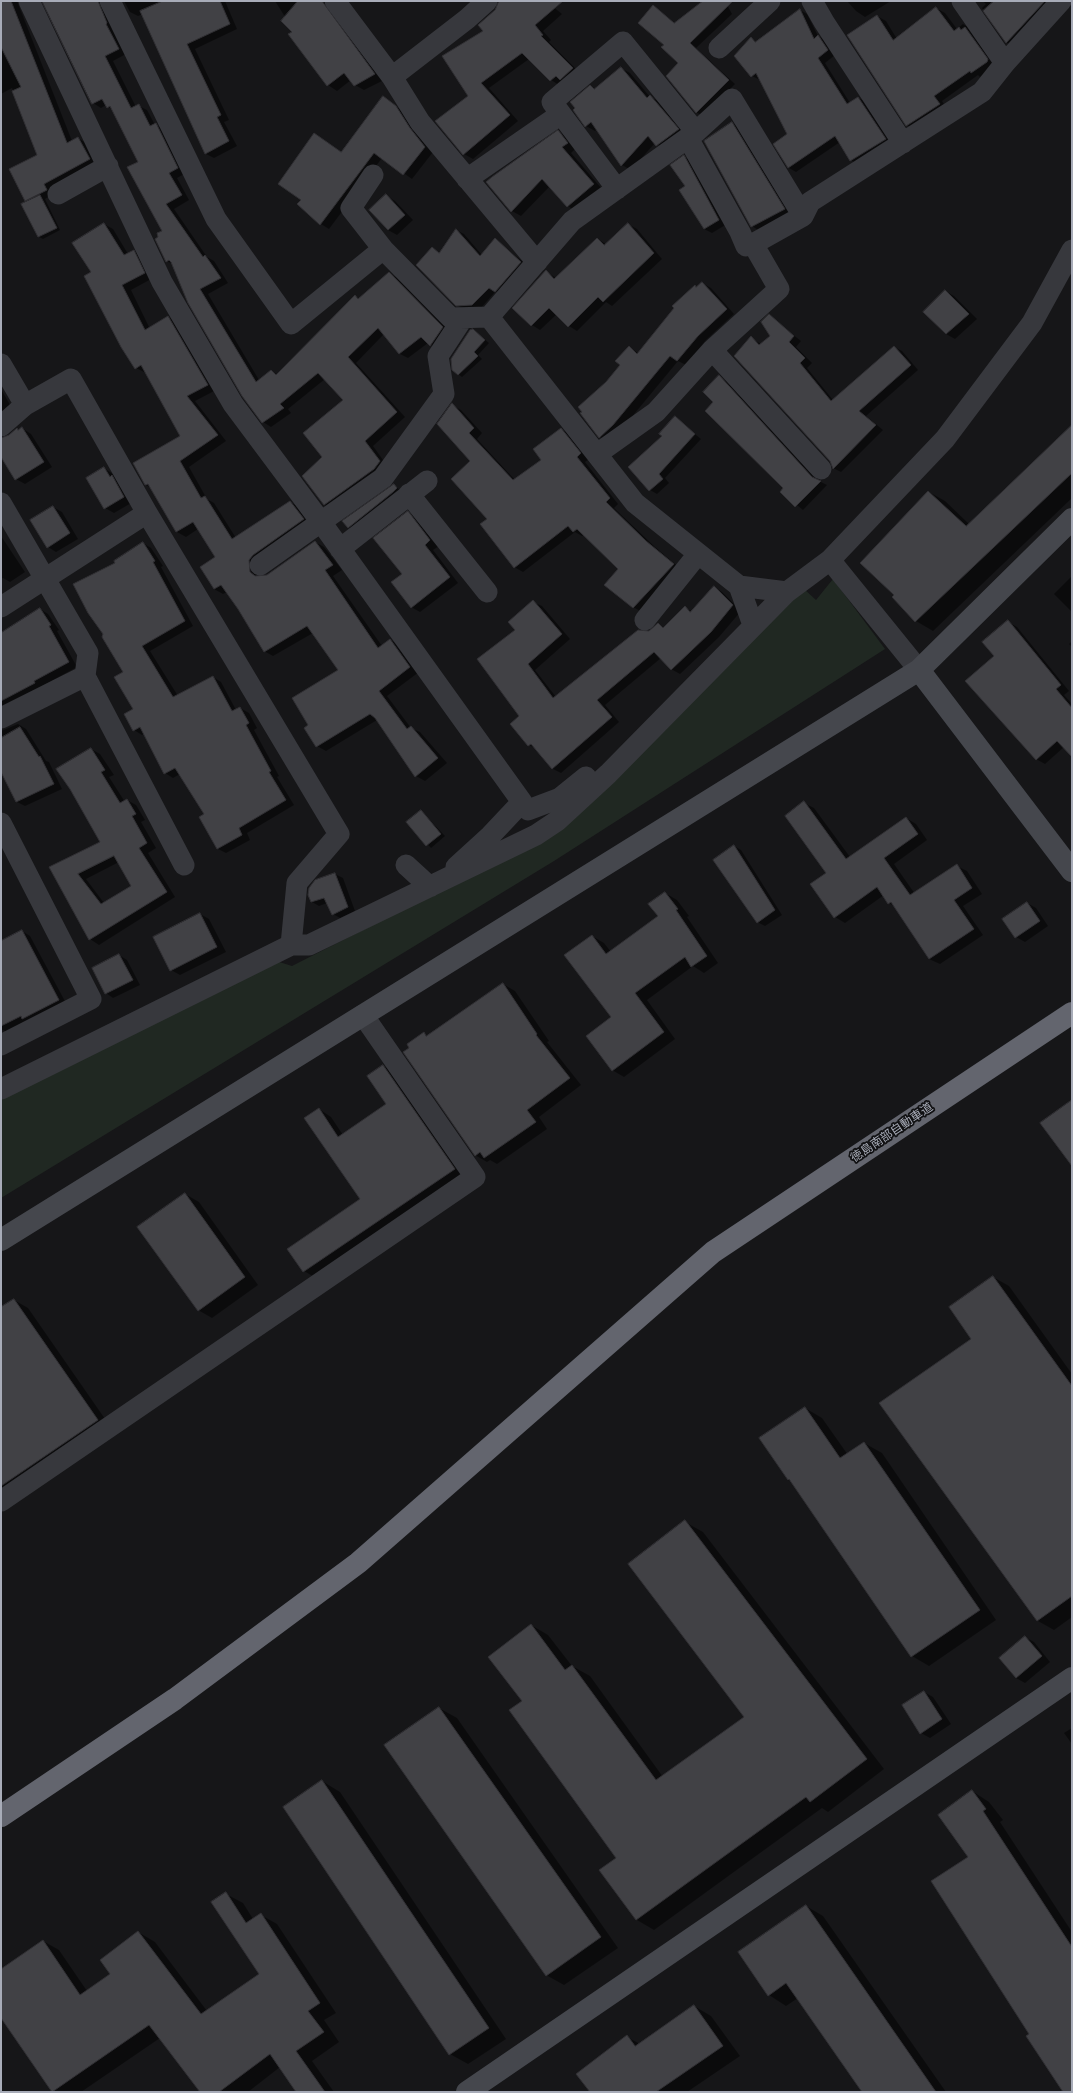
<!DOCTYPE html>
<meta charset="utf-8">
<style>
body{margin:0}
#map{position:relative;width:1073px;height:2093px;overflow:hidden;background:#161618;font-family:"Space Grotesk",sans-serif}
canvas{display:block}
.frame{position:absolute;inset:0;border:2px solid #a8acb8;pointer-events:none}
</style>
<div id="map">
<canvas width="1073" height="2093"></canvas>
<div class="frame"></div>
</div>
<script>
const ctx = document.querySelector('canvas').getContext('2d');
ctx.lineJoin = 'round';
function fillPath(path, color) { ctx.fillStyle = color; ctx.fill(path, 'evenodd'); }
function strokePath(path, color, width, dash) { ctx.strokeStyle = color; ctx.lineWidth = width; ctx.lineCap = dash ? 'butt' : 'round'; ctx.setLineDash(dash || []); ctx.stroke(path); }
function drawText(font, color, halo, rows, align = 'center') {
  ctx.font = font + ' "Space Grotesk","Noto Sans JP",sans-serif'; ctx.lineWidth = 3.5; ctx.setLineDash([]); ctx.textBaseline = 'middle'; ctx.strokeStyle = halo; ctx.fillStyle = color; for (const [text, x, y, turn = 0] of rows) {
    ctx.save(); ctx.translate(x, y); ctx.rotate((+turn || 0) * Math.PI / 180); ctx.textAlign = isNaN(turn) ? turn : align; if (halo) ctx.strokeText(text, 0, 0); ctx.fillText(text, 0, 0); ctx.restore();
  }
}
fillPath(new Path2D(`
 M833,579L885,649L554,861L1,1198V1098L276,961L292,966L552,834L803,588L816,600Z`), '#202822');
fillPath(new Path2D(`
 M1,1H17L72,141L78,138L86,143L97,164L45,199L60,230L43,239L39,237L28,202L25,200L38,155L12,88L1,94Z
 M43,1H108L126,54L113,61L136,107L139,106L147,110L155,125L164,129L186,173L177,178L189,200L174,209L207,257L214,261L228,283L208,294L259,380L271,371L278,375L355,296L360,299L389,274L398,278L451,332L439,350L428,343L408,358L400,354L384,334L356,363L405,417L373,446L388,467L333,509L324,505V457L344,400L325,379L288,409L291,413L271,427L263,422L174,265L167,261L163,231L139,162L113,110L106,105L101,108L93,103Z
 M124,1H225L237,29L195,49L229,120L224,122L237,146L214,158L206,154L143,14L138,16L130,12Z
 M275,1H335L384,80L364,90L355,85L351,80L337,91L328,85Z
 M499,1H546L562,14L543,31L551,40L549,42L581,74L559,85L551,80L529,59L489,88L518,121L473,159L464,154L436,121L469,97L484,31L496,10Z
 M704,1H725L732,14L696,48L735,84L703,116L696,112L680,63L665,45L653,6L675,23Z
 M847,1H891L865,17L856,11Z
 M983,1H1055L1014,47L1006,42L982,8L986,4Z
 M936,8L945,13L957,29L963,24L971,29L995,66L980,77L978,75L942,101L947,109L915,130L907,125L848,35L877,16L886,21L897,39Z
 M800,10L807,14L818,36L826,41L835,55L825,63L850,103L859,98L866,102L893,144L858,165L851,160L840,142L796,172L789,168L775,144L789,135L760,80L752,76L735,56L751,39L756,42Z
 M621,68L630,73L650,97L659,101L687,135L666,150L655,143L631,170L622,165L597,129L595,131L586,126L590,86L596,89Z
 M384,98L404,112L433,152L412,179L382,158L329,229L321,224L298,204L341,153Z
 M732,123L741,129L793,214L761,232L752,226Z
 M558,132L567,137L576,148L571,153L602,189L577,212L568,206L550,186L521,216L512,211L487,182Z
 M684,157L692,161L727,224L712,233L704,229L687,186Z
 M386,195L395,201L413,220L397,235L388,230Z
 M104,224L113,229L128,254L134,251L143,256L153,278L131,290L150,329L168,317L177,322L216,390L195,401L226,441L189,467L207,499L214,503L236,538L290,502L299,507L312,525L258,566L259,577L267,576L315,542L324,547L342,570L333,576L382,646L390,640L399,645L419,672L387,696L411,728L420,732L447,763L425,781L416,776L377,720L326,751L317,746L309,726L339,670L313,633L273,656L264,651L227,592L223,594L214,589L217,558L198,529L186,537L177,532L152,488L146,485L181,436L146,373L136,368L93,273Z
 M628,224L637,229L662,259L612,306L606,302L577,331L569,326L557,314L540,330L532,325L514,308L546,271L556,278L597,239L606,244Z
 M456,230L464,234L482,255L495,239L528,266L503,295L496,291L480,309L464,310L457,305L432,248L440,253Z
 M702,283L711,288L734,314L706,340L686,365L678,361L621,430L608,441L600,437L606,383L621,365L629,347L638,353L695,286L697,288Z
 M945,291L954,296L977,319L955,339L946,334Z
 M769,316L801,341L796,347L812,363L807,368L833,400L894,347L902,351L918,370L866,416L883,430L841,472L833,468L831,460L751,338L761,344L771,337Z
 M477,333L489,343L478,355L482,359L462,377L458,374Z
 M719,377L726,381L817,480L827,485L803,510L781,492L784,488L714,402Z
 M1,389L14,412L1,424Z
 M452,405L461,410L482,433L477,439L515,480L542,460L561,429L570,434L589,459L585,462L618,504L614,508L655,547L682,570L642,612L633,607L619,569L584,535L582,536L575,532L523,572L514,567L489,519Z
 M675,418L701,439L665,478L669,483L657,494L650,490L664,436Z
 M1072,426V498L933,631L916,621L893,597L929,492L945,501L969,524Z
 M22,428L31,434L52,467L25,484L16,479L1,455V439H4L17,429L19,430Z
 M104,468L113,474L133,502L114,513L105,508Z
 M394,485L401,491L352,529L348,527Z
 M53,507L62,512L78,539L56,552L48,547Z
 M408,513L417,518L439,546L433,550L458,583L420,612L411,607L403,574Z
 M1,536L25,572L10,582L3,578L1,579Z
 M143,543L151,548L163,566L161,567L193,626L150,651L178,696L213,677L221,682L236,710L240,708L249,713L257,728L254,730L279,776L277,777L294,805L247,833L250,840L226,853L218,849L200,817L205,814L180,774L173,778L165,773L144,734L142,735L134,730L135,710L124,673L116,563Z
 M1072,576V612L1054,594Z
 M714,587L722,592L741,611L719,637L680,674L671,669L661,658L605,705L619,722L561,773L553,769L538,750L529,745L520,716L517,631L533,602L542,606L570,639L535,670L556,697L658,624L664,628L685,608L692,611Z
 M40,609L48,614L59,630L57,631L77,667L42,686L43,688L1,715V630L4,632Z
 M1008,622L1017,627L1069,691L1064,695L1072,704V755L1064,747L1045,764L1036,759L995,657Z
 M1072,641V647L1069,644Z
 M18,724L26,729L46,761L49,762L62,789L25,806L17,802L1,765V731Z
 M91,749L100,754L114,775L109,777L125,802L127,800L136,805L145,820L141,822L156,848L148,853L175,897L99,945L90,939L50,867L101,842ZM119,862L132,886L104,903L86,879Z
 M804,803L814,808L850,857L906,818L916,824L927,840L894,864L915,894L957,866L967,871L982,894L963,906L983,935L940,964L929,959L896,907L889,903L884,895L845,923L835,917L828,873Z
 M421,811L445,836L431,848L407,822Z
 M734,846L741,850L782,915L765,926L757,922Z
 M335,874L343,878L355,911L340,918L333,914L327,903L319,906L312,902Z
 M665,893L677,900L689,916L687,917L718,963L704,973L693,966L647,1000L675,1039L624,1077L612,1070V1018L592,936L604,943L611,952L659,917Z
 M1027,903L1036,908L1048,926L1025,942L1016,937Z
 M200,914L209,919L226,952L180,975L171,970Z
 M22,931L30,936L67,1005L7,1032L3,1030L1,1031V942Z
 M119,955L127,960L140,985L113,998L106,993Z
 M503,984L515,991L549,1041L547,1042L581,1085L539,1117L547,1129L497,1164L490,1160L487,1162L475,1155L410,1048L424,1034L428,1036Z
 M383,1066L396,1073L467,1177L316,1278L304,1271L361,1199L319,1109L331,1117L343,1135L387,1105Z
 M185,1194L199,1202L258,1285L212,1318L198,1310Z
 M993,1277L1009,1286L1072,1374V1617L1054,1630L1038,1621L880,1403L973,1339Z
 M14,1300L28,1308L112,1429L1,1508V1309Z
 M805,1408L822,1418L848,1455L864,1443L882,1453L996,1620L929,1666L912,1656L793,1482L788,1480L760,1439Z
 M685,1522L703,1532L884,1769L828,1812L822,1808L654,1930L637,1920L601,1871L618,1858L523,1701L531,1625L548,1635L572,1666L590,1676L663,1777L746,1717Z
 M1025,1637L1034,1642L1050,1662L1025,1683L1016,1678Z
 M924,1692L933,1697L951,1724L930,1738L921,1733Z
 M439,1708L457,1718L618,1948L564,1985L546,1975Z
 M1072,1728V1744L1064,1733Z
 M322,1781L340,1792L506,2039L468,2064L450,2054Z
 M972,1791L989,1802L1003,1820L1000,1822L1072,1932V2092H1064L970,1858Z
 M226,1894L243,1903L253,1919L261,1915L277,1924L336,2013L324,2020L339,2042L312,2061L334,2092H298L280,2067L248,2092H202L160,2038L81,2092L52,2091L1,2017V1970L43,1941L59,1950L87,1991L112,1974L138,1932L155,1942L207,2011L260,1974Z
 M806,1906L823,1916L946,2092H863L798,1998L786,2006L769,1995L739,1952Z
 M694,2006L711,2016L740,2056L687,2092H591L627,2037L640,2044Z`), '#0007');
const building = new Path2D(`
 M1,1H11L67,143L78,137L90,159L44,184L47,190L25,201L9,169L37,155L12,91L21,87L1,47Z
 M42,1H98L107,23L106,24L119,49L105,56L131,108L139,104L150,126L156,123L178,168L169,173L182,195L166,204L203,257L205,255L221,278L200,289L256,382L271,370L276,375L355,295L358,299L389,272L443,327L430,346L421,337L399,354L378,328L348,357L397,412L365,441L380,461L374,469L324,505L302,476L322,457L303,433L343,400L318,373L280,404L284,408L262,423L242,396L188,303L171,262L169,260L166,262L155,239L158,237L157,233L162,231L127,167L138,162L110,106L107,108L102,99L92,104Z
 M163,1H220L230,24L187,44L221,115L217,117L229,141L205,154L140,11Z
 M298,1H322L375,74L354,86L344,73L327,86L288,34L292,32L281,21Z
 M499,1H563L535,25L543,35L541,36L573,68L560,80L556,76L550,81L522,53L481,83L510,115L463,155L435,121L468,96L442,56L483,31L478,25L495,10Z
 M703,1H733L690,43L729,80L696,113L666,76L678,63L661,47L664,45L638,23L653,5L674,23Z
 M994,1H1045L1006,43L983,11Z
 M936,7L954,31L959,27L961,30L965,27L988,59L987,62L971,73L970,71L934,96L940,104L906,126L847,35L877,15L893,40Z
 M800,9L814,39L818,35L828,50L818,58L847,104L858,97L886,139L850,161L835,136L788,168L773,144L787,134L756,73L751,77L734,56L751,37L755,42Z
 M621,67L647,98L650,95L679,129L656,146L648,136L621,166L591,122L585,127L573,110L575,108L570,102L590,85L594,89Z
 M383,96L396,106L410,128L425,147L403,175L374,153L320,225L297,204L301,200L278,184L314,133L341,152Z
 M732,122L785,209L751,227L704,141Z
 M558,130L568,143L562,147L594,184L567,207L542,179L511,212L486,182L492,177Z
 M684,155L719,220L704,229L679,190L685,186L670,165Z
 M386,194L405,215L388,230L369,210Z
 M40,195L57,228L38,237L21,204Z
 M104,223L124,255L134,250L145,273L122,285L145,330L168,316L208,385L187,396L218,435L180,461L201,498L205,496L232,539L290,501L304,519L253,555L249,560L250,572L255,576L267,575L315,541L333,565L325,570L378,648L390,639L410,667L379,691L407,729L411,726L438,758L415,777L375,718L370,714L316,747L304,728L308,725L292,698L338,670L307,626L264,652L238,609L221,585L214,589L200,567L215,557L193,522L176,532L148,484L145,485L133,463L180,436L141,365L135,369L121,347L84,276L91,272L72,243Z
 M628,223L654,253L603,302L598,297L568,327L549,308L531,326L512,308L546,270L554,279L597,238L604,245Z
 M456,229L480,256L495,238L521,262L495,292L489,288L472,305L456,306L416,265L432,247L439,253Z
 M702,282L727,309L698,336L677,361L670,356L613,425L599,438L580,413L582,412L578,407L606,382L620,365L615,361L629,346L637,354L674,308L672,306L695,285L696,287Z
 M945,290L969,314L946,334L923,312Z
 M769,314L794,336L789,342L805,358L800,363L831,401L894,346L911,365L859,411L876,425L833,469L830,461L734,356L751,336L759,345L770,336L761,322Z
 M473,329L485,340L474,352L478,356L458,375L452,370L451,359L470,330Z
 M719,375L812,477L821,481L795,507L780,492L783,488L705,411L713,402L703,392Z
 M452,403L474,428L469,433L513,480L541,460L533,449L561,428L581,453L577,457L610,498L606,502L646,541L674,564L633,608L604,585L618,569L577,529L573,532L568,526L514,568L480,524L487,519L451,479L470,461L437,424Z
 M675,416L695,434L659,474L663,479L649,491L628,467L662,436L659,434Z
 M1072,425V473L915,622L892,597L894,595L860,563L928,491L966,526Z
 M22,427L44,462L15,480L1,457V438L9,435L17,428L18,430Z
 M104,467L110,477L112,475L124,497L104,509L86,478Z
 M394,484L397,488L393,492L348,528L342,521Z
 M53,506L70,533L47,548L30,520Z
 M408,511L430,540L425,545L450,577L411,608L391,582L402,574L373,538Z
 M143,542L155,561L153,562L185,621L142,646L173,697L213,676L232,711L240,707L249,723L246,725L271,771L269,772L286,800L239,828L242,835L217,849L199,817L204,814L175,768L164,774L140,727L133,731L124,714L133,709L114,677L123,672L102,637L103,634L88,613L73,584L115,563L114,561Z
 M714,586L733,605L711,632L671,670L654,652L597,700L612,717L552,769L531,744L528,746L510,724L519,716L477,659L515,630L508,622L533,600L562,634L528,664L553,698L638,630L649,631L658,623L663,628L685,606L690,612Z
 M40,608L51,625L49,626L69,662L34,681L35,683L1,701V633Z
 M1008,620L1061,685L1056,689L1072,708V757L1057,741L1036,760L965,681L994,656L982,642Z
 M20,727L39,757L40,756L54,784L16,802L1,772V738Z
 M91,748L105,770L101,772L120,803L127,799L136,814L132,816L147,843L139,848L167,892L89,940L49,867L100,842L70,789L56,769ZM114,856L131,886L101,904L78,874Z
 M804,801L846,859L906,817L918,834L884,858L910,895L957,864L972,888L954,900L974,929L929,959L891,902L888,904L877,887L834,918L810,884L826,873L785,816Z
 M421,810L441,834L426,846L406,822Z
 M734,845L775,910L757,923L713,860Z
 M335,873L348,907L332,915L324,898L311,902L308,895L309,888L315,880Z
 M665,892L678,909L676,910L707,956L691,967L685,957L635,993L664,1032L612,1071L586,1036L611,1017L564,955L592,935L606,954L658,916L648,904Z
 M1027,902L1040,921L1015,938L1002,919Z
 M200,913L217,947L170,971L153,937Z
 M22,930L59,1000L22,1019L21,1016L1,1026V941Z
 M119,954L133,980L105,994L92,968Z
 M503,983L537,1034L536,1035L570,1078L527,1110L536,1122L484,1158L480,1152L475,1156L403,1052L409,1048L407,1044L424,1032L426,1036Z
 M383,1065L455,1169L303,1272L287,1249L360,1199L304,1118L319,1108L338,1137L386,1104L367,1076Z
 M1072,1100V1166L1040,1123Z
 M185,1193L245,1277L198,1311L137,1227Z
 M993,1276L1072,1386V1596L1037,1621L879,1403L971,1339L949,1307Z
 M14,1299L98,1420L1,1486V1307Z
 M805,1407L840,1458L864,1442L980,1610L911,1657L789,1479L788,1480L759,1438Z
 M685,1520L867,1759L810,1802L806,1797L636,1920L599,1870L616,1858L509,1710L522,1701L488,1657L531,1624L565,1670L572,1665L656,1780L744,1717L628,1564Z
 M1025,1636L1042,1656L1016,1678L999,1658Z
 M924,1691L942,1719L920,1734L902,1705Z
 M439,1707L601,1937L546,1976L384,1745Z
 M322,1780L489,2028L449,2055L283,1807Z
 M972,1790L986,1809L983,1811L1072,1947V2092H1063L1026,2036L1029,2034L931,1881L968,1857L938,1815Z
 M226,1892L246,1923L261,1913L320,2003L308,2011L324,2032L296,2051L325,2092H296L270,2054L219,2092H200L149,2025L52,2092L1,2018V1969L43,1940L80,1995L110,1974L100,1960L138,1931L201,2014L259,1974L211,1902Z
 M806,1905L936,2092H862L786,1983L768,1996L738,1952Z
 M694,2005L723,2046L656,2092H590L576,2074L627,2035L635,2046Z`);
fillPath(building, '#414145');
strokePath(building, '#313034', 1);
strokePath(new Path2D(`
 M29,1L162,282L233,404L321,522L522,802L490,836L456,867
 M110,1L216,219L291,324L383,249
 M335,1L392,77L420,122L537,262
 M812,1L824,22L903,143
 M962,1L1005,63
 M719,48L770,1
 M392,77L467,19L487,1
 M688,138L740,232L746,246L753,244
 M373,175L351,208L383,249L451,318L489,317L572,221L696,132L732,99L803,216
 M467,179L561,114
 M617,189L552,102L623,42L696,132
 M58,194L108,166
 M489,317L635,503L739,586L753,625
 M712,350L821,469
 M1,364L25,405L71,379L147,513L339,834L297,883L291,945
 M1,426L25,405
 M597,454L656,412L712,350L779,289L753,244L803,216L810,202L982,92L1005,63L1061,1
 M409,494L487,592
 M1,503L88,653L85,676L184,865
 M340,549L427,481
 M830,560L919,670
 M260,565L383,478L444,394L438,356L463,318
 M739,586L787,592
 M1,607L147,513
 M645,620L698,554
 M1,718L85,676
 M528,810L560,798L586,777
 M1,823L91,999L1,1045
 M406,865L430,887
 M1,1089L291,945H309L536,835L557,821L608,774L787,592L830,560L945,439L1032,323L1072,250
 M1,1501L475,1177L363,1015`), '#37383d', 21);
strokePath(new Path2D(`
 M919,670L1072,519
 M1,1240L919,670L1072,871
 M467,2092L1072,1678`), '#45474d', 22);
strokePath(new Path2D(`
 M1,1816L175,1699L358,1563L713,1252L1072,1013`), '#63656e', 22);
drawText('12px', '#a8acb8', '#111113', [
 ["徳島南部自動車道",892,1133,-34]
]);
</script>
